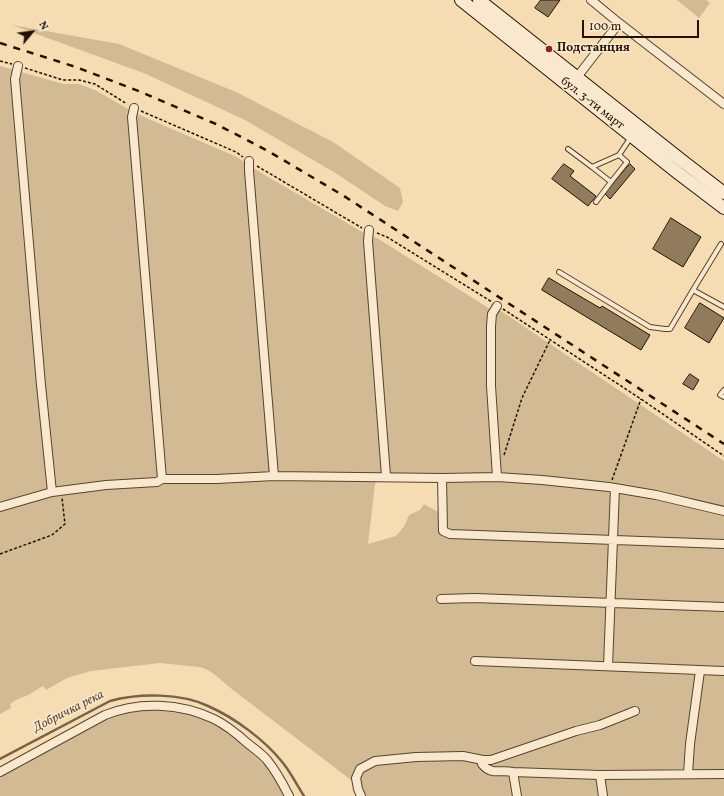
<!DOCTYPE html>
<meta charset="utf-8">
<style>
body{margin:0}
#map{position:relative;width:724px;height:796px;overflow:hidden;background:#f6dcb3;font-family:Vollkorn,serif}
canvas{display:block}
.north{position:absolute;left:12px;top:12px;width:40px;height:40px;-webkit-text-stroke:3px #f9e8ce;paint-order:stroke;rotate:61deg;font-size:11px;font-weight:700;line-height:16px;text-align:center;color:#221200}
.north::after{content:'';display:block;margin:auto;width:14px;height:18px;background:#221200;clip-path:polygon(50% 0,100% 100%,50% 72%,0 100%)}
.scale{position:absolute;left:582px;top:20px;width:117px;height:18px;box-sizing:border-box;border:2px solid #221200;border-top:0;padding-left:5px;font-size:12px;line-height:14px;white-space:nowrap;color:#221200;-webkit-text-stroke:3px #f9e8ce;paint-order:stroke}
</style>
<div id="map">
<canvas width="724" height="796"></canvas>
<div class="north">N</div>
<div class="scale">100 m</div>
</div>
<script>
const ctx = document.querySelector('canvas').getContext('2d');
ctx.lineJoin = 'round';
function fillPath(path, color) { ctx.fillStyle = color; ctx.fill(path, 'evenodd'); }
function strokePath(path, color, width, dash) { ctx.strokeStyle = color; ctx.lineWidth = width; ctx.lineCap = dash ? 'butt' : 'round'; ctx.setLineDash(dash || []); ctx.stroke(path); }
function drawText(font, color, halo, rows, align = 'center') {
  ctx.font = font + ' Vollkorn,serif'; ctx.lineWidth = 3; ctx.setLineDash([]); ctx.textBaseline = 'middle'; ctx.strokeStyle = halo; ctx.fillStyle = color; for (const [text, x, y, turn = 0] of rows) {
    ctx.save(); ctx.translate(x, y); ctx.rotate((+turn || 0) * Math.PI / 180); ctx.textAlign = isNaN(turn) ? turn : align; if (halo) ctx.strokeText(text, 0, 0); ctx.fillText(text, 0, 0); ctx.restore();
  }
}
fillPath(new Path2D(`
 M677,0H706L710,3L699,18Z
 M12,25L119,44L236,92L333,142L400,188L403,202L398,211L385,206L337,174L245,120L146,74Z
 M0,66L63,84H79L95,90L135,113L237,157L258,171L364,233L377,238L490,309L501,311L724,461V796H365L359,786L351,780L233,690C222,682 212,669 199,667L160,663L91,671L67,678L46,690L43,686L28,695L16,700L10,704L11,708L0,714V509L51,495L107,487L160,484L161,482H164L266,479H378L380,475H329L328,473L164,477L158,478L157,479L106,482L44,491L0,504ZM379,479L439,480L440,513L424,504L420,510L409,515L405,525L396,536L368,544L375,484Z
 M155,710L193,715L213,722L230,734L264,764L286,796H0V776L105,718L125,712Z`), '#d2ba95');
strokePath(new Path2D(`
 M0,759L110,701C139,693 181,693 208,706C235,718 265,740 283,763C291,773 297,785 304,796`), '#766247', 2.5);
const building = new Path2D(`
 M541,0H560L548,17L535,8Z
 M564,164L574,171L570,176L596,196L588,206L552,179Z
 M630,164L635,169L610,199L605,194Z
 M671,218L701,237L683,267L653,249Z
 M549,278L600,308L602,306L650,335L641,350L542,290Z
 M700,303L724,318L709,343L685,328Z
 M690,374L699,380L693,390L683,384Z`);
fillPath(building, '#907b5d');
strokePath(building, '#221200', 1);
const lane = new Path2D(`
 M568,149L592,167L619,155L631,137
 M592,167L611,182L627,162L619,155
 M596,202L611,182
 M559,272L650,327L665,329H670L693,290L724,307
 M693,290L721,244
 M724,390L720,395L724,397`);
const street = new Path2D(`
 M619,23L724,104
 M18,66L15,79L41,385L52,492
 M574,81L619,23L591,0
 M134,108L132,117L162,479
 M249,161V171L274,476
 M369,230L368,241L386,476
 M497,477L491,386V326L492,314L497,306
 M442,478L443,531L450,534L724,544
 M0,507L52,492L106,485L157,482L162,479H217L274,476L442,478L497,477L542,480L609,487L656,495L724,511
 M441,599L475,598L724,607
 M475,661L724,671
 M608,666L615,488
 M483,760H491L576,731L600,725L635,711
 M0,772L105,715C139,701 180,703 214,719C226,725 236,733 246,742C253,748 261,753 267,760C276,771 283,784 289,796
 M513,772L517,796
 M688,774L690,744L700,671
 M600,775L603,796
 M361,796L358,789L356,778L360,769L375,761L416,757L463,756L483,760L482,764C492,776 499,769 513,772L600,775L724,774`);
const secondary = new Path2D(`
 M461,0L678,173L724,208
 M479,0L685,163L724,193`);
strokePath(lane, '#57442d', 6);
strokePath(street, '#57442d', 10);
strokePath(secondary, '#221200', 14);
strokePath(new Path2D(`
 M0,61L12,64
 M25,68L63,80H79L95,84L127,104
 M141,111L236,152L243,157
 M257,166L362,228
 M377,233L387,237L492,302
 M503,309L641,399L724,456
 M504,455L522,398L550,340
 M612,480L641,399
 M0,554L52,535L65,524L62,498`), '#221200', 1.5, [3, 2]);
strokePath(lane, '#f9e8ce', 4);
strokePath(street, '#f9e8ce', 8);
strokePath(secondary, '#f9e8ce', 12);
strokePath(new Path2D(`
 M0,43L76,67L141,92L216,124L268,151L344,196L724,444`), '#221200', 2.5, [7, 7]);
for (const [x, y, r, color] of [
 [549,49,4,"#8f2418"]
]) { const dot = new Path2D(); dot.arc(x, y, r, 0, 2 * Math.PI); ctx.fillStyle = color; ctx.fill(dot); strokePath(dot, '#f9e8ce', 1.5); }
drawText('bold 12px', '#221200', '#f9e8ce', [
 ["Подстанция",557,49]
], 'left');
drawText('12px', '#221200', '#f9e8ce', [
 ["бул. 3-ти март",592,104,38]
]);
drawText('italic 13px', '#614e35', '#f9e8ce', [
 ["Добричка река",69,712,-27]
]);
</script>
